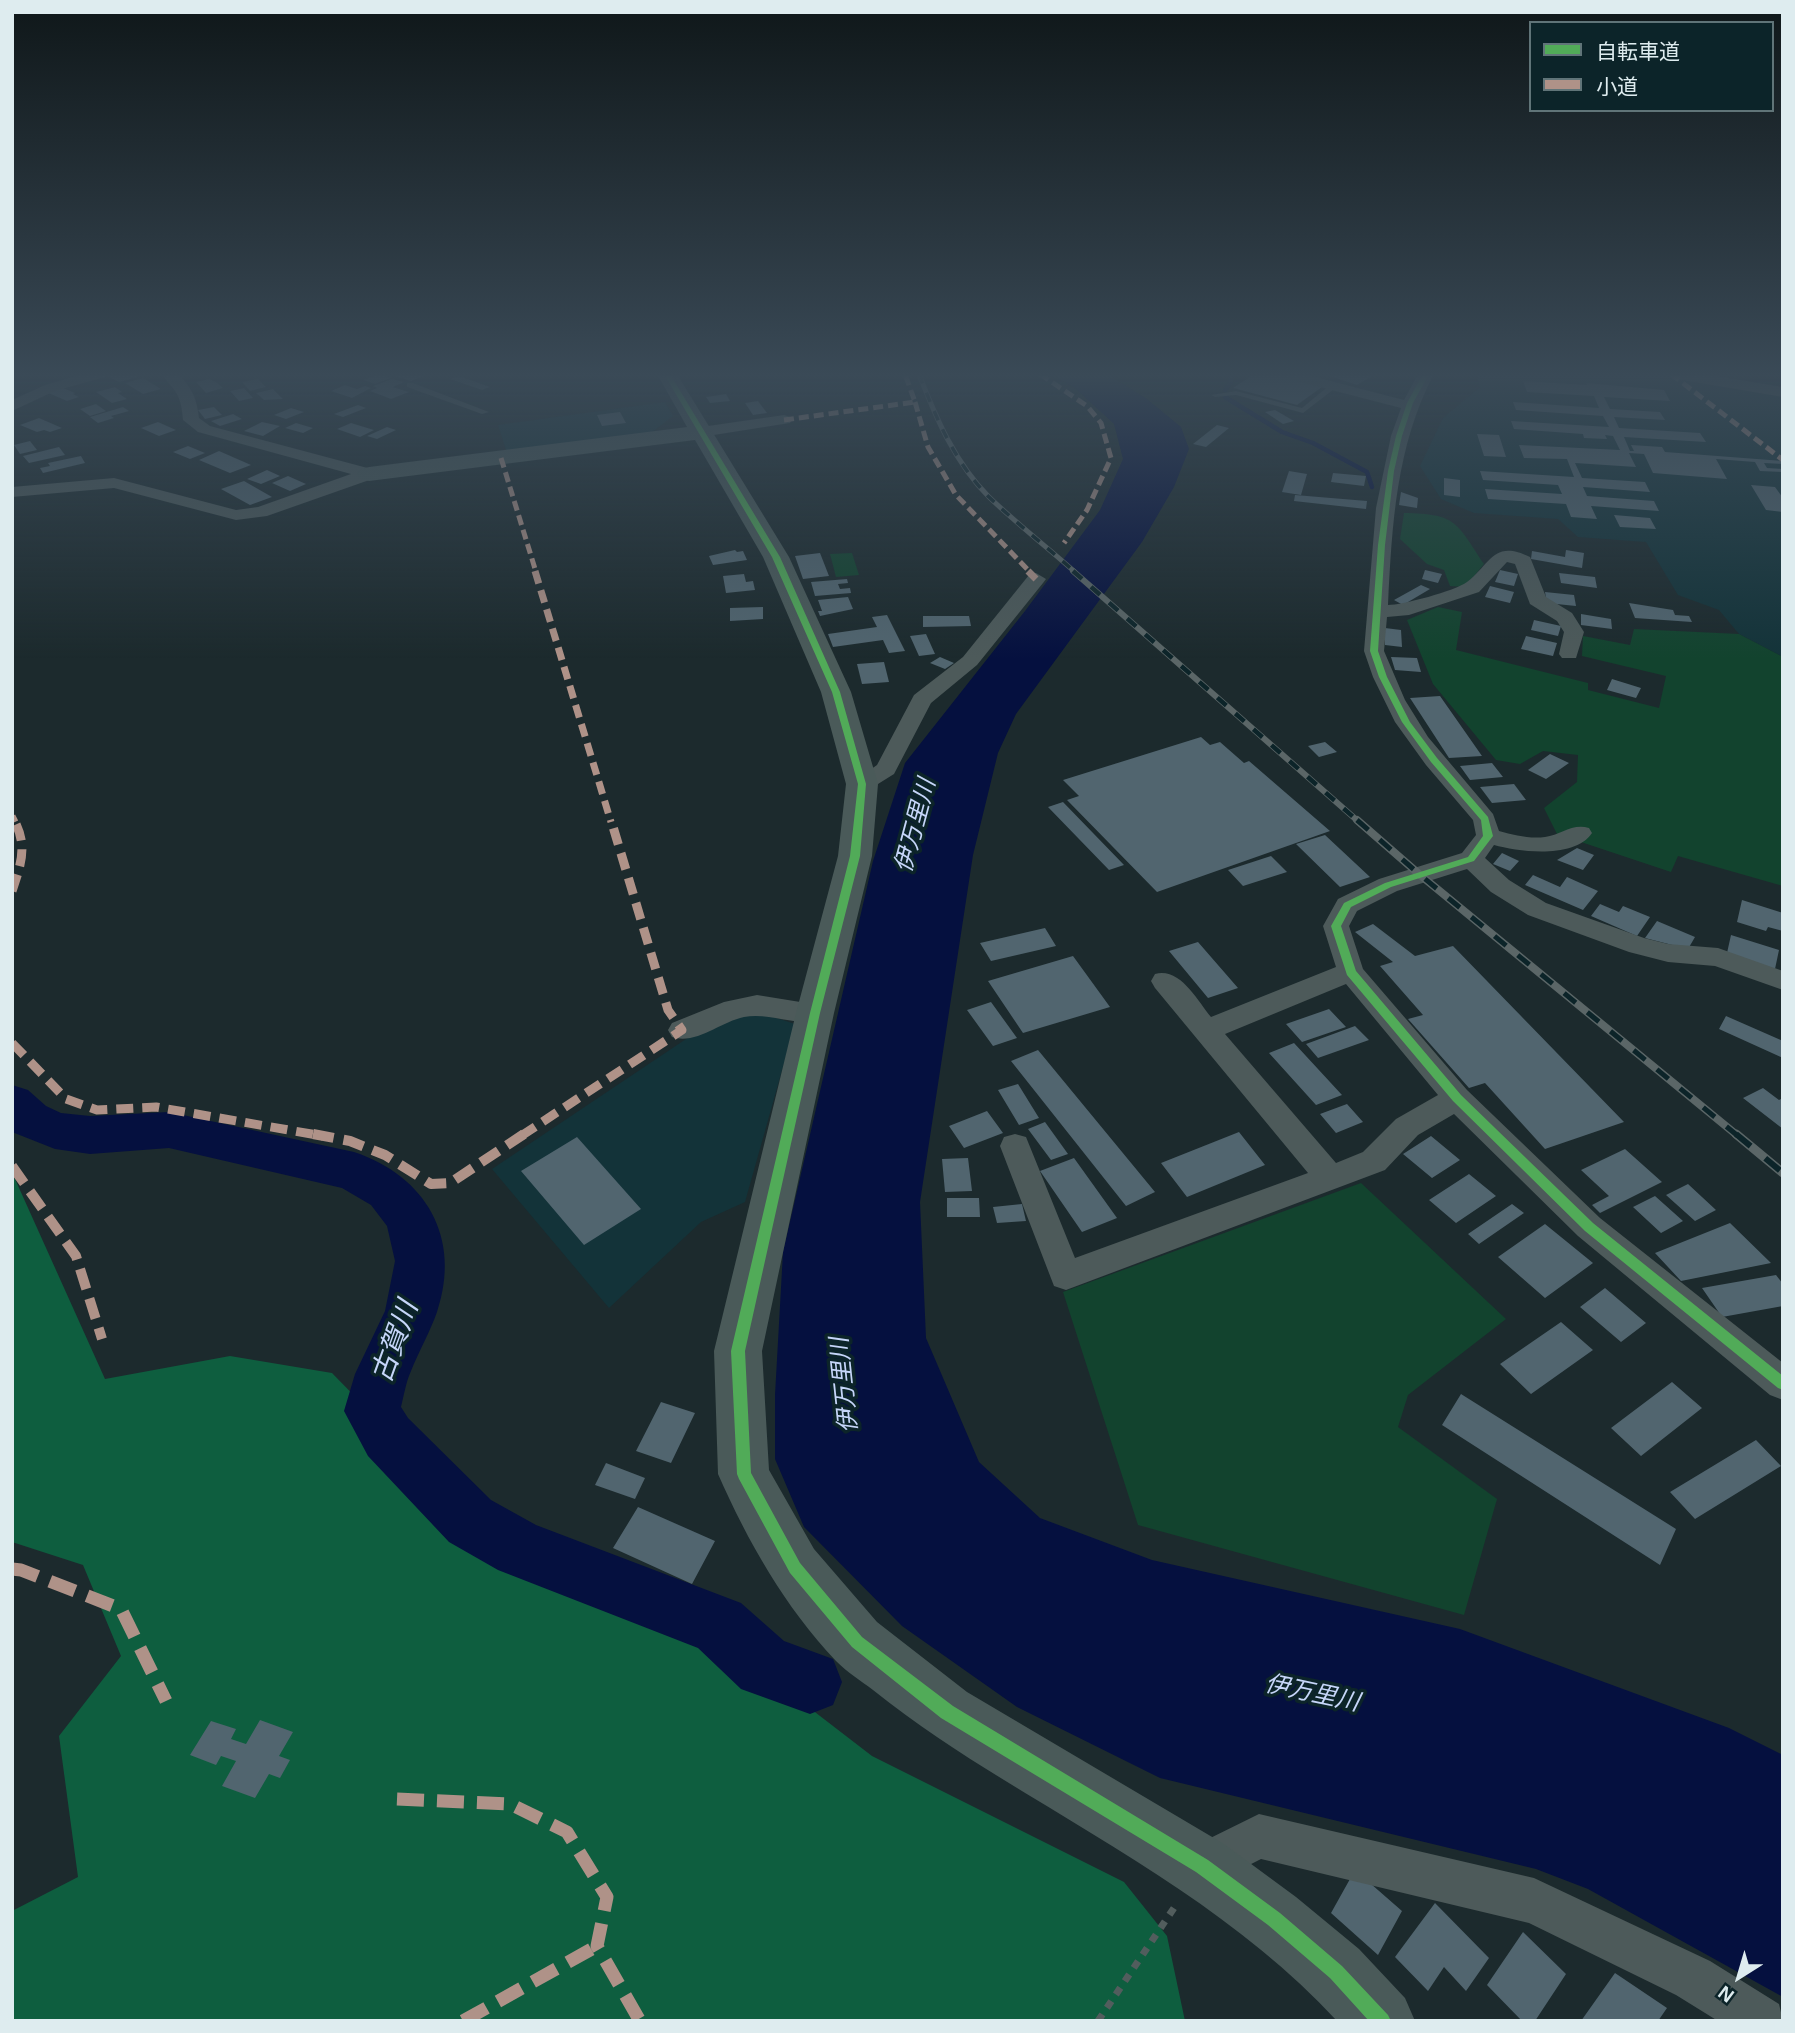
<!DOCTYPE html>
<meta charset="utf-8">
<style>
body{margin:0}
#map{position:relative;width:1795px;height:2033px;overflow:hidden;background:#1c2a2d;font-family:Helvetica,"Noto Sans JP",sans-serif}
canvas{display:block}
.frame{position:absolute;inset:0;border:14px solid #deecef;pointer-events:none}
.legend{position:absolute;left:1529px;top:21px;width:245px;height:91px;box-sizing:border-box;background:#0c2429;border:2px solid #607478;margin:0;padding:9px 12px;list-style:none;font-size:21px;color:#deecef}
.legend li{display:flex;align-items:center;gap:14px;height:35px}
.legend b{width:35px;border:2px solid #607478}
.north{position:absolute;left:1704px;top:1942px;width:70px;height:70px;-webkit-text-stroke:5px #0c2429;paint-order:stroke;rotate:217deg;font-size:19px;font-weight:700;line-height:28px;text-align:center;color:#deecef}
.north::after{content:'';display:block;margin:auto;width:24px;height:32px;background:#deecef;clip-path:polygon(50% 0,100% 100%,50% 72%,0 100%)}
</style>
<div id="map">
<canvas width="1795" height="2033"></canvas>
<div class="frame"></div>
<ul class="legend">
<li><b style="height:9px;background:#51ab58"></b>自転車道</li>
<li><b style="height:9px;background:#af9288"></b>小道</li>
</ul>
<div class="north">N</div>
</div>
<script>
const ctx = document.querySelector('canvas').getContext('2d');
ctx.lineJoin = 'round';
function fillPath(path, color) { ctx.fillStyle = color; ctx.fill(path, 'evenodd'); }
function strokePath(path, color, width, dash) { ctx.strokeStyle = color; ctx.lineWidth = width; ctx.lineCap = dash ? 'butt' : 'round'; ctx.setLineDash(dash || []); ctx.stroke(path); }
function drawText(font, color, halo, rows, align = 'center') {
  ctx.font = font + ' Helvetica,"Noto Sans JP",sans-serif'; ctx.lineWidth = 7; ctx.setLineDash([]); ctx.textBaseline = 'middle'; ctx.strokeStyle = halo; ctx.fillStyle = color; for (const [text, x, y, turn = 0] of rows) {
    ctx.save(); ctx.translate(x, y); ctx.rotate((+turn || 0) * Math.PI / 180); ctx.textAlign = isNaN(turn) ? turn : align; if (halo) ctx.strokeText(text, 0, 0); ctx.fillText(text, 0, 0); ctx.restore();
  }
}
fillPath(new Path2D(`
 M1477,374H1659L1745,390L1783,394V657L1739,634L1719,610L1678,595L1646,542L1578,537L1558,519L1474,513L1441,499L1420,466L1443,418L1480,387Z
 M665,402L673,416L651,433L507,453L498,425Z
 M755,1011L795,1024L745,1202L701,1222L609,1308L492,1169L692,1035Z`), '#133339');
fillPath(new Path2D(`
 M1404,513C1457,514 1456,522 1484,564L1465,587L1450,586L1444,570L1427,564L1400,539Z
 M852,553L859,575L836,577L830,554Z
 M1438,607L1462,612L1456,650L1588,683V690L1659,708L1666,676L1582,656L1583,636L1630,645L1634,629L1739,634L1783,657V886L1678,856L1671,872L1557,834L1544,808L1577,782L1578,755L1543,751L1520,764L1496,760L1433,684L1407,620Z
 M1361,1183L1506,1319L1408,1395L1398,1427L1497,1499L1464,1615L1138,1525L1063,1292Z`), '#12432e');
fillPath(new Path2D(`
 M12,1177L15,1179L105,1379L230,1356L332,1373L506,1551L720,1639L872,1756L1124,1882L1167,1936L1185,2021H12V1911L78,1877L59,1736L121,1656L83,1565L12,1542Z`), '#0e5e3f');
fillPath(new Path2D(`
 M1052,374H1107L1147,399L1181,427L1189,449L1174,487L1142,542L1016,714L998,753L973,855L920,1202L926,1338L979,1462L1040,1518L1152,1560L1460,1629L1729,1728L1783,1755V1997L1588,1889L1536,1869L1160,1778L1017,1707L902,1626L804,1527L775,1459V1395L783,1252L873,861L905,763L1025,611L1100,510L1123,459L1114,424L1076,389Z`), '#05103f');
strokePath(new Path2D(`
 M1225,390L1231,382L1230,374
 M1225,397L1282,432L1313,443L1367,472L1372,487`), '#05103f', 4.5);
fillPath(new Path2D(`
 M12,1085L28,1090L46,1106L61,1113L90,1116L169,1112L354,1152C426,1176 462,1238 437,1312C430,1332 419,1351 411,1371C406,1382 404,1395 401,1407L408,1418L491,1500L536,1525L741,1603L784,1641L833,1659L842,1682L833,1705L810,1714L741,1689L698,1648L498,1570L449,1542L368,1456L344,1411L355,1374L385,1311L395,1261L387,1226L371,1205L342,1188L169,1148L90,1154L55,1149L12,1132Z`), '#05103f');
fillPath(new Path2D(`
 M113,374H132L138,377L119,382L107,376Z
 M379,374L391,378L375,384L363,380Z
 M418,374L424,376L411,381L391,375Z
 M1254,374H1272L1322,387L1297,405L1233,388Z
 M1324,374H1376L1357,385Z
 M459,376L490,387L482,390L450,379Z
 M143,378L161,389L143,394L125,383Z
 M209,379L216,382L223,388L206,393L196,382Z
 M258,379L266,387L250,391L242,382Z
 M392,379L404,382L393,387L409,392L391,399L370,391L377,388L373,386Z
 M1523,381L1587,385L1586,383L1664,390L1670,401L1604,397L1610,409L1660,412L1665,420L1614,417L1619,428L1700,433L1706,442L1624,437L1630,451H1634L1631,445L1662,447L1665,452L1783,461V464L1764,463L1767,468L1783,469V472L1760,471L1755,462L1716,459L1727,479L1653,473L1644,454L1629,453L1636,467L1575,463L1582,478L1645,482L1650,492L1583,487L1587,496L1654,501L1659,511L1591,506L1597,519L1571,517L1566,504L1488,499L1485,489L1562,494L1558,485L1483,480L1480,471L1574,477L1567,459L1524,458L1519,445L1620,450L1613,436L1605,435L1607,439L1584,438L1583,434L1514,429L1511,421L1609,427L1603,416L1516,410L1513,402L1599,408L1594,396L1527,392Z
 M345,385L357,389L365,386L371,388L352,398L331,391Z
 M61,387L75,393L73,394L79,397L67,401L46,392Z
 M115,387L122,392L118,393L127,399L112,403L96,392Z
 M244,388L253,398L239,401L230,391Z
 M273,389L283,399L264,400L256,393Z
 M726,394L730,401L710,403L706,397Z
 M758,401L767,413L753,415L745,403Z
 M96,404L106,411L90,416L80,409Z
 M358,405L366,408L343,417L334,414Z
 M123,407L129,411L111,416L114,418L98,423L90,417Z
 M214,407L222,415L205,419L198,410Z
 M291,408L304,412L286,419L274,415Z
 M1275,410L1294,421L1283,424L1265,412Z
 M620,412L626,423L602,426L597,415Z
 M233,414L242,419L220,426L211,421Z
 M39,418L62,428L50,432L44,430L37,432L20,425Z
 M158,422L176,430L159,436L141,428Z
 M262,422L280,426L263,436L244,431Z
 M296,423L313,428L303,433L285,428Z
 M351,423L374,430L360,437L337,429Z
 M1217,425L1229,428L1206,447L1193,444Z
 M387,427L396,430L377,439L367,436Z
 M1477,434L1499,435L1506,457L1484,456Z
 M30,441L37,450L20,454L14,445Z
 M188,446L205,453L190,459L173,452Z
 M59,447L65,455L29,463L23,456Z
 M219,451L251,465L230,473L199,460Z
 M81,456L85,463L43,473L40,468L50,466L48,463Z
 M267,470L280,476L261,484L247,479Z
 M1289,471L1307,474L1301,495L1282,492Z
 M1333,473L1366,476L1364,486L1331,482Z
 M288,476L306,484L290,491L272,483Z
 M1444,478L1460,480V497L1444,495Z
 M244,481L272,497L250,505L221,489Z
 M1751,485L1775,487L1783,498V512L1766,510Z
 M1401,492L1418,498L1417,508L1399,505Z
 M1295,495L1367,501L1366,509L1294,501Z
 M1614,515L1650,518L1656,529L1620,527Z
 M735,550L737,552L743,551L747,560L713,565L709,556Z
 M1566,550L1584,553L1582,568L1531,559L1532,551L1565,557Z
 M820,553L829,576L803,579L795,556Z
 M1425,570L1442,574L1438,583L1422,579Z
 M1500,570L1518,574L1514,586L1495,582Z
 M1559,573L1595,577L1597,588L1561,583Z
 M744,574L746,582L753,581L755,590L726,593L723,576Z
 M847,579L848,583L838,584L840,589L850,588L851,593L815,596L811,582Z
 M1421,585L1430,589L1403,605L1394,600Z
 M1490,586L1514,592L1510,603L1485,597Z
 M1545,592L1574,595L1576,606L1547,603Z
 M848,597L853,609L820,616L818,611H822L818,600Z
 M1629,603L1673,610L1675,615L1689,616L1692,622L1635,618Z
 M763,607V619L730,621V608Z
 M1581,614L1611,619L1612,629L1581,625Z
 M887,615L905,651L889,653L883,640L833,647L828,634L877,627L872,617Z
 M923,616H969L971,626L923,627Z
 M1534,620L1561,626L1558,636L1531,630Z
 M1385,628L1401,630L1402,647L1385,645Z
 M926,634L935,654L919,656L910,636Z
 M1526,636L1557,643L1553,656L1521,649Z
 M940,657L954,663L945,669L930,663Z
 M1391,657L1417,658L1421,672L1395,670Z
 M884,662L889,682L862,684L857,664Z
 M1612,679L1641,688L1636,698L1607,690Z
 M1440,696L1482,756L1449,758L1410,698Z
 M1201,737L1210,745L1220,742L1244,763L1249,761L1330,831L1157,892L1067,800L1079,796L1063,780Z
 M1325,742L1337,752L1319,757L1308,746Z
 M1550,754L1569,763L1546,779L1528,770Z
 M1492,763L1503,777L1470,780L1460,766Z
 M1514,784L1526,800L1492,803L1480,787Z
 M1063,802L1124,865L1109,870L1048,807Z
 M1325,835L1370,877L1340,887L1296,844Z
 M1577,848L1594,855L1583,870L1557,860Z
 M1502,853L1519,861L1510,871L1493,864Z
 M1271,856L1287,872L1243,886L1228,870Z
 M1533,875L1560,887L1567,877L1598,891L1583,910L1525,885Z
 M1742,900L1783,913V931L1768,927L1766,931L1737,922Z
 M1600,904L1619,912L1623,906L1650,917L1637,936L1591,916Z
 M1657,921L1695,937L1688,949L1645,938Z
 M1373,924L1415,956L1453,946L1624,1122L1545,1149L1485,1083L1469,1088L1408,1019L1423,1015L1380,966L1393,962L1355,932Z
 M1045,928L1056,946L991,961L980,943Z
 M1731,935L1779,950L1775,969L1727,953Z
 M1198,942L1238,988L1208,998L1169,951Z
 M1073,956L1110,1007L1023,1033L988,981Z
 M991,1002L1017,1038L993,1046L967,1010Z
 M1329,1009L1346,1027L1302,1042L1286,1024Z
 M1726,1016L1783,1041V1058L1719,1029Z
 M1355,1026L1369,1040L1318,1058L1306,1044Z
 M1294,1043L1342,1095L1316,1105L1269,1053Z
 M1038,1050L1155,1192L1126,1206L1011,1061Z
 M1018,1084L1039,1118L1019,1125L998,1090Z
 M1763,1088L1779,1100L1783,1098V1129L1743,1098Z
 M1347,1104L1363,1122L1336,1133L1320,1114Z
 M987,1111L1003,1133L964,1148L949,1126Z
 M1045,1122L1068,1154L1051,1160L1028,1129Z
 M1239,1132L1265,1165L1187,1197L1161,1163Z
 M1431,1136L1460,1160L1432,1178L1403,1154Z
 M577,1137L641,1209L584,1245L521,1171Z
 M1625,1149L1662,1182L1600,1213L1592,1205L1609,1196L1581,1170Z
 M968,1158L972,1191L945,1192L942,1159Z
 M1074,1158L1117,1218L1082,1232L1040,1171Z
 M1469,1174L1496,1196L1456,1223L1429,1200Z
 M1688,1184L1716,1210L1695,1221L1666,1195Z
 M1655,1196L1683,1221L1661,1233L1633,1207Z
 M947,1198H979L980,1217H947Z
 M1022,1204L1026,1221L997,1223L993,1207Z
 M1512,1204L1524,1213L1479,1244L1468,1234Z
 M1730,1223L1771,1263L1681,1281L1655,1253Z
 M1545,1224L1593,1263L1545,1298L1498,1257Z
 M1776,1275L1783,1284V1306L1722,1317L1702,1288Z
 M1605,1288L1646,1323L1621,1342L1580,1307Z
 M1561,1322L1593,1350L1531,1394L1500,1364Z
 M1672,1382L1702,1408L1641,1456L1611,1428Z
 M1461,1394L1676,1529L1660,1565L1442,1425Z
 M661,1402L695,1413L671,1463L636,1451Z
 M1756,1440L1781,1466L1695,1519L1670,1492Z
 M606,1463L645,1478L635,1499L595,1485Z
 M638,1507L715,1541L692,1584L613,1548Z
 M260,1720L293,1732L279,1756L290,1760L280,1778L269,1774L255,1798L222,1786L236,1761L221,1756L216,1765L190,1755L211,1721L236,1729L231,1739L246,1744Z
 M1355,1870L1402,1911L1378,1955L1331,1913Z
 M1435,1903L1489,1958L1466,1991L1444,1967L1428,1991L1395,1957Z
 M1523,1932L1566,1974L1535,2021H1522L1487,1985Z
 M1615,1973L1667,2008L1658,2021H1581Z`), '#51656f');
strokePath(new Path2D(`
 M1098,2021L1178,1902`), '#525d5d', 7, [8, 8]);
fillPath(new Path2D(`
 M407,383H413L489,412L482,414L407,387Z
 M1331,384L1338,386L1303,413L1236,395L1215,397L1211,395L1236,391L1302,408Z`), '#4d5a5a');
fillPath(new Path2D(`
 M83,374H108L105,377L55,391L12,411V400L45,385Z
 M161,374H178C192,387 197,399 199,418L210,426L375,470L378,474L375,478L267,516L236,520L114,488L12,497V487L114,478L236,510L258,507L351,474L198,432L183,420C181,395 177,393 161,374Z
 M1278,374H1304L1404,400L1418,374H1434C1396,446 1392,525 1388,605C1402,605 1455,591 1467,582C1491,564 1493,539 1530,557L1546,597L1572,613L1584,632L1576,658H1562L1559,654L1564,632L1557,621L1530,604L1515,564L1507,562L1479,592L1409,615L1387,617L1384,651L1405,700L1428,737L1493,814L1499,831C1514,835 1529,839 1545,837C1561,835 1572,823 1589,828L1592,833C1575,859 1519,852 1494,845L1485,858L1509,880L1546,903L1644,938L1668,944L1718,948L1783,971V990L1715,966L1668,962L1629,952L1528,915L1491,892L1467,869L1397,891L1357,911L1349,926L1363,969L1467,1090L1600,1218L1783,1363V1400L1770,1395L1578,1236L1454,1114L1418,1135L1385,1170L1066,1290L1054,1286L1000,1146L1004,1137L1015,1134L1026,1137L1075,1258L1308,1173L1155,988L1151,981L1155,974C1180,967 1197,1000 1211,1017L1336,967L1323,926L1338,899L1379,879L1462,853L1476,835L1473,820L1426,765L1395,722L1373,677L1364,651L1376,508L1391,436L1401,408L1281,377ZM1346,984L1438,1095L1396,1119L1363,1152L1336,1163L1225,1034Z
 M1669,374H1704L1783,387V397L1677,379Z
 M784,415L790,417L792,420L790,423L701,437L693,432L701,427Z
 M1036,573L1046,579L1043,583L977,665L931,703L894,774L870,789H854L850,784L877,765L914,695L963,657L1029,575Z
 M757,995L825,1006L829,1013L825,1020C799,1028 771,1012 744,1017C720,1022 696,1045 672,1037L668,1030L672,1023L724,1002Z
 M1259,1814L1534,1878L1710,1961L1779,2004L1783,2021H1718L1676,1995L1529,1923L1261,1859L1202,1889L1186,1882L1179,1866L1186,1850Z`), '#4d5a5a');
fillPath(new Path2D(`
 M657,374H677L789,557L851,692L878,784L872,856L834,1013L762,1351L769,1470L814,1549L877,1622L967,1692L1224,1844L1296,1897L1359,1949L1405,1998L1415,2021H1337C1243,1919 1121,1852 1004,1780C957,1751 917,1725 873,1690C861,1681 847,1672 836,1661C785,1607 748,1542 718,1474L714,1351L796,1013L838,856L846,784L821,692L763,557L695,440L369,481L361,479L357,474L361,469L369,467L687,427Z`), '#4a5a59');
const railFar3 = new Path2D(`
 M919,374C936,418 955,463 989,497C1016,523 1047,547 1075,572`);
const railFar2 = new Path2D(`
 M1073,571L1359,822`);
const railFar1 = new Path2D(`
 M1357,820L1419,874L1738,1136`);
const rail = new Path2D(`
 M1736,1134L1783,1173`);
strokePath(railFar3, '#5b6667', 5);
strokePath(railFar2, '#5b6667', 6);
strokePath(railFar1, '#5b6667', 8);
strokePath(rail, '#5b6667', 9);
strokePath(railFar3, '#0c2429', 3.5, [10]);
strokePath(railFar2, '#0c2429', 4.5, [12]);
strokePath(railFar1, '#0c2429', 5, [15]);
strokePath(rail, '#0c2429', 6, [19]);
strokePath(new Path2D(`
 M1040,374L1087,406L1101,423L1111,458L1087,510L1064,543
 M1671,374L1783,460
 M915,402L928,447L956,495L1030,572
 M784,420L915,402L905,374
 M501,458L536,572`), '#af9288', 5, [10, 5]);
strokePath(new Path2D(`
 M535,571L611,822
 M1028,571L1036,579
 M12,816L15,822`), '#af9288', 7, [13, 7]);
strokePath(new Path2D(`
 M12,891C21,864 28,846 14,820
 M12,1043L66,1099L97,1110L156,1107L323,1136
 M521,1136L682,1030L668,1010L611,820`), '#af9288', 9, [17, 9]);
strokePath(new Path2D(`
 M313,1134L350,1141L385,1155L431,1184L450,1183L524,1134
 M12,1166L76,1256L102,1339`), '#af9288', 10, [21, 10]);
strokePath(new Path2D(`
 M12,1569L21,1570L121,1609L166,1701
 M397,1799L510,1804L567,1832L607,1897L597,1946L640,2021
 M463,2021L597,1946`), '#af9288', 13, [27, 13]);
fillPath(new Path2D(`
 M664,374H670L780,557L840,692L866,784L860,856L820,1013L745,1351L751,1473L800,1563L862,1637L953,1706L1208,1860L1280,1913L1342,1966L1388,2015L1391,2021H1369L1330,1978L1268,1925L1196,1872L941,1718L852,1647L790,1573L739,1479L737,1474L731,1351L810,1013L850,856L858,784L832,692L772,557Z
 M1423,374H1429L1413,403L1402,436L1394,471L1385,545L1378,651L1387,677L1410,722L1437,758L1488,817L1493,836L1474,861L1391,887L1351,907L1341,926L1356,971L1461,1095L1593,1223L1783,1376V1390L1778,1388L1585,1231L1453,1101L1347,975L1331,926L1344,903L1385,883L1468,857L1483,836L1481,820L1431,762L1402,722L1379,677L1370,651L1378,545L1388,471L1396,436L1407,403Z`), '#51ab58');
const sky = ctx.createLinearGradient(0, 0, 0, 659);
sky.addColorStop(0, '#0f1719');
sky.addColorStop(0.57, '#3a4a57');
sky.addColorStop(1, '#3a4a5700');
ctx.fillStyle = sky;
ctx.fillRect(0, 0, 1795, 659);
drawText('italic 24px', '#c6d6f9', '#0c2429', [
 ["伊万里川",916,826,-75],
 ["伊万里川",845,1385,-96],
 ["伊万里川",1312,1694,12]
]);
drawText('italic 28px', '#c6d6f9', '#0c2429', [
 ["古賀川",396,1342,-70]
]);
</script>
